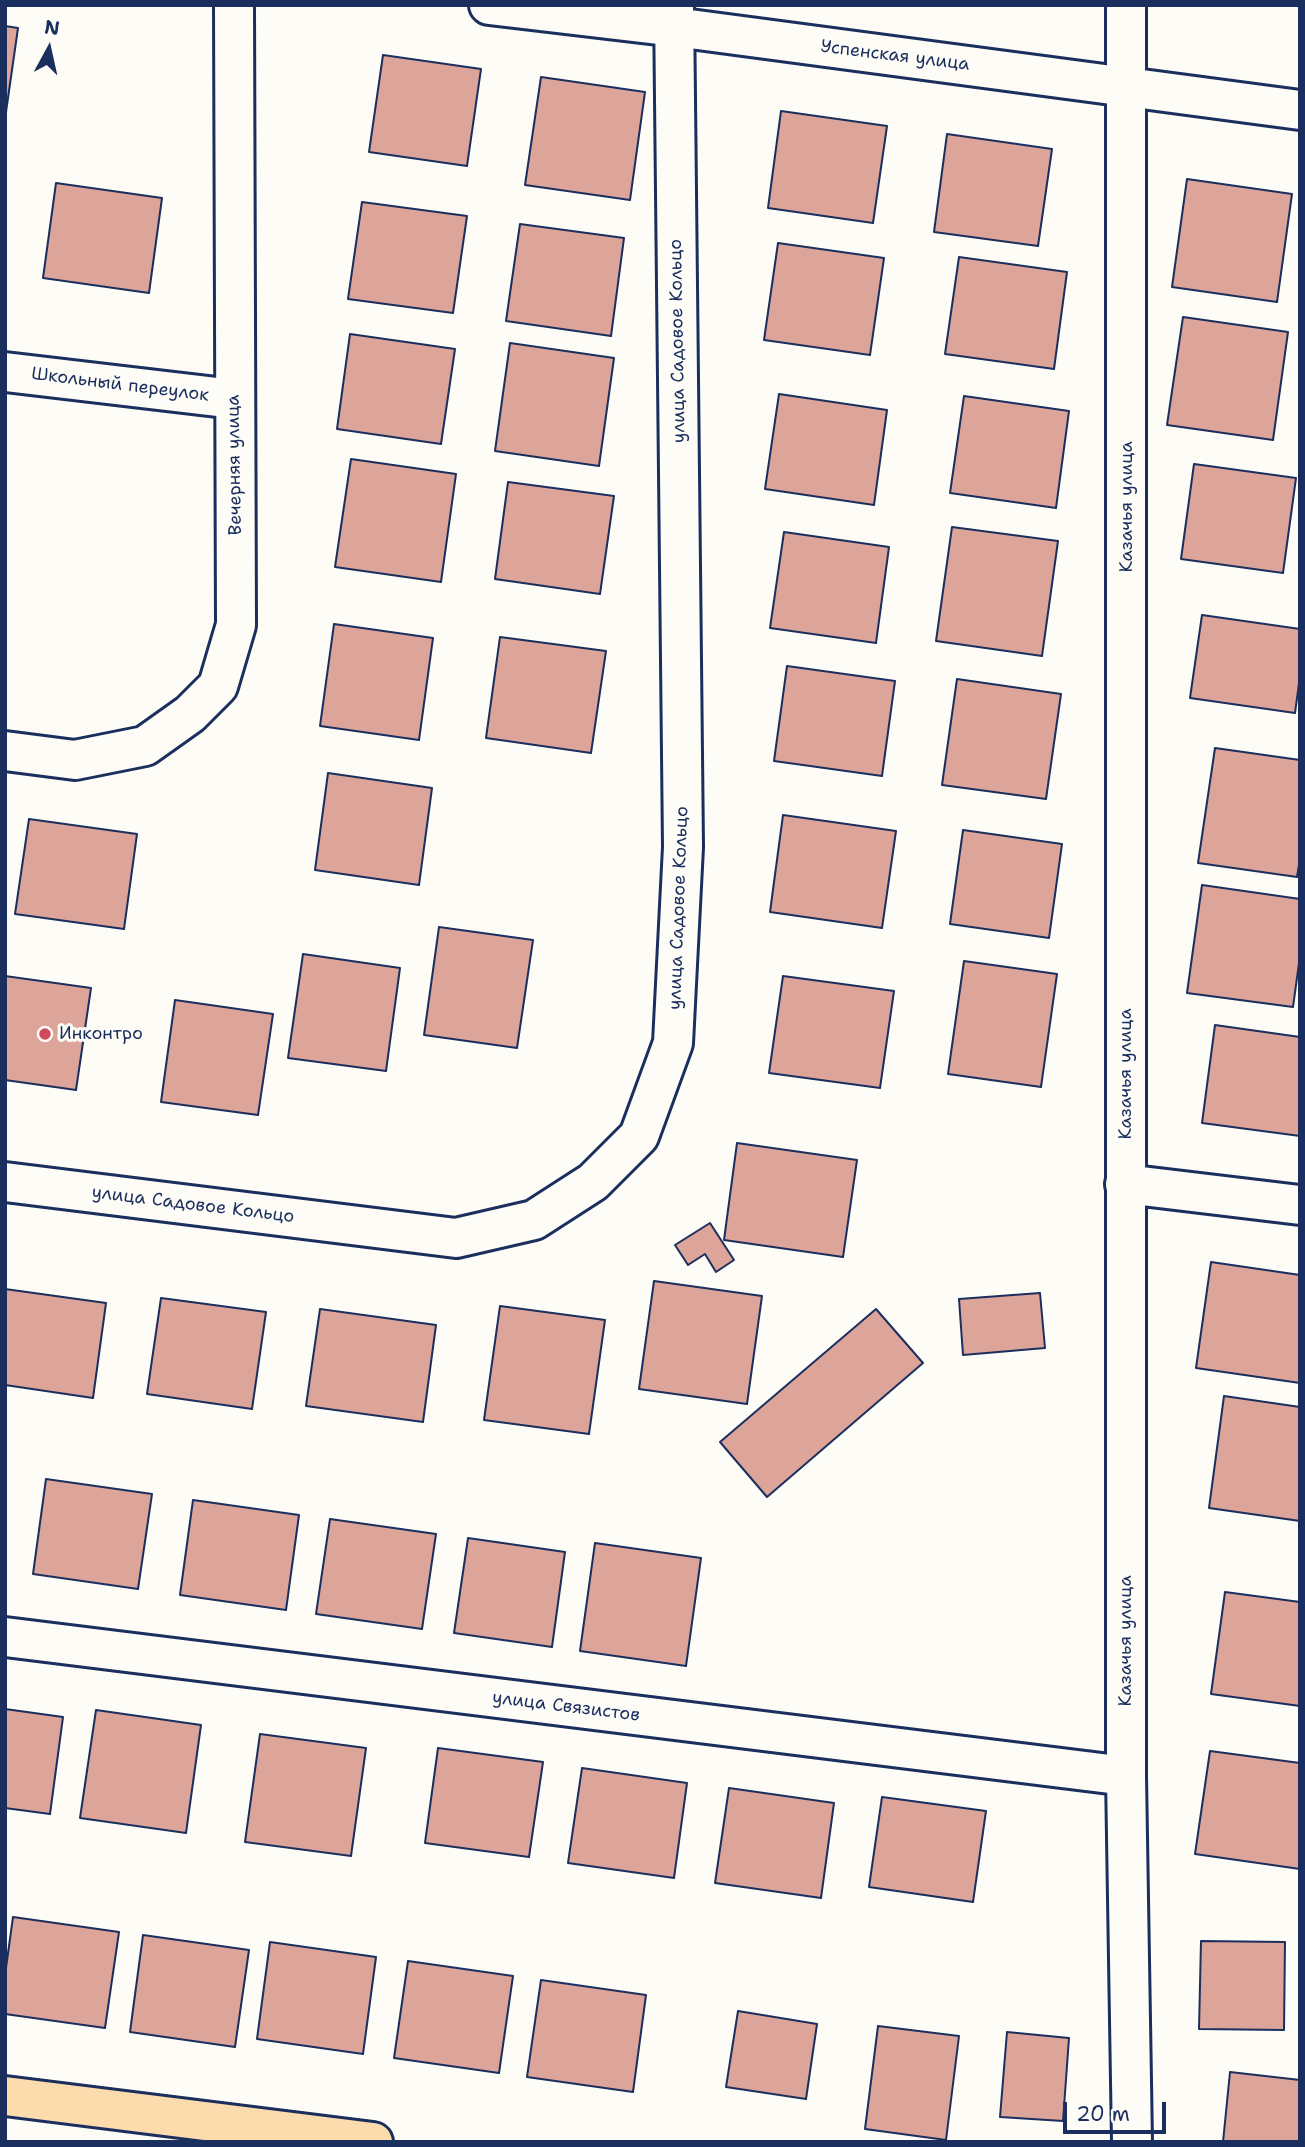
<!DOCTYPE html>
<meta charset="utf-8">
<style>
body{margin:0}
#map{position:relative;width:1305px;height:2147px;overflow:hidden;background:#fdfcf7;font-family:"Shantell Sans",sans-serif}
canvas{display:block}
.frame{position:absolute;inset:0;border:7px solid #1b2f5e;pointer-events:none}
.north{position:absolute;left:14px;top:14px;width:70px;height:70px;-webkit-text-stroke:5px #fdfcf7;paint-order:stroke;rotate:8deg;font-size:19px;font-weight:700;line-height:28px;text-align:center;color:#1b2f5e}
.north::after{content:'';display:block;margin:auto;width:24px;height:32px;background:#1b2f5e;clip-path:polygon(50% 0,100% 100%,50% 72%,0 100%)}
.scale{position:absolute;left:1063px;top:2102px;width:103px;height:32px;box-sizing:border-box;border:4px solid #1b2f5e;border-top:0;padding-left:9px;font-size:21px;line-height:24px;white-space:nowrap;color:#1b2f5e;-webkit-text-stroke:5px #fdfcf7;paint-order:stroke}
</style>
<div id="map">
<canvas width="1305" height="2147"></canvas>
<div class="frame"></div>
<div class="north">N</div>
<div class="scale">20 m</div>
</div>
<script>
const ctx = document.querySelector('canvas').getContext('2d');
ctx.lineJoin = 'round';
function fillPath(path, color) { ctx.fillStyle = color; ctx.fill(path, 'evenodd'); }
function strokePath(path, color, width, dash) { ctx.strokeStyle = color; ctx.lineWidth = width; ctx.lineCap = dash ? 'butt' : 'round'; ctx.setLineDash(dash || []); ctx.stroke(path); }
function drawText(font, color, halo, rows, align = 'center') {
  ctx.font = font + ' "Shantell Sans",sans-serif'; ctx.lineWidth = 6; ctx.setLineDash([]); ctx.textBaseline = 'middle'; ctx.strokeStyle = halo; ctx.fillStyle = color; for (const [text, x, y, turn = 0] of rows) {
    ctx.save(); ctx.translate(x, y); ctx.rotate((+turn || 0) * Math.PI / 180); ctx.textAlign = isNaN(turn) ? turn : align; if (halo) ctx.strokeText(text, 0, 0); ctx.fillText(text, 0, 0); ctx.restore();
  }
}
const building = new Path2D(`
 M5,26L18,28L5,119Z
 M383,55L481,69L467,166L369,152Z
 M541,77L645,92L630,200L525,185Z
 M781,111L887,126L873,223L768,208Z
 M947,134L1052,149L1038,246L934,232Z
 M1187,179L1292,194L1277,302L1172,287Z
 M56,183L162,198L149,293L43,278Z
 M362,202L467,216L453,313L348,299Z
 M520,224L624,238L611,336L506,321Z
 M778,243L884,258L870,355L764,340Z
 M959,257L1067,272L1054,369L945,354Z
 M1183,317L1288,332L1273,440L1167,425Z
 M350,334L455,349L441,444L337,429Z
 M510,343L614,358L599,466L495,451Z
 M779,394L887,410L874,505L765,489Z
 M964,396L1069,411L1056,508L950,493Z
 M351,459L456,474L441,582L335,567Z
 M1194,464L1296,478L1283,573L1181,559Z
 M508,482L614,496L600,594L495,579Z
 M952,527L1058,541L1042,656L936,641Z
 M784,532L889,547L876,643L770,628Z
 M1202,615L1300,629V676L1295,713L1190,698Z
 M334,624L433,638L419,740L320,726Z
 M500,637L606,651L591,753L486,738Z
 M787,666L895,681L882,776L774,761Z
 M957,679L1061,694L1046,799L942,785Z
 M1215,748L1300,760V859L1297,877L1198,863Z
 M328,773L432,788L419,885L315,870Z
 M783,815L896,831L882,928L770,912Z
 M29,819L137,834L124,929L15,914Z
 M963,830L1062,844L1049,938L950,924Z
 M1202,885L1300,899V956L1293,1007L1187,993Z
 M439,927L533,940L517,1048L424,1035Z
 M303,954L400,968L386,1071L288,1058Z
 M964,961L1057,974L1041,1087L948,1074Z
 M5,976L91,988L76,1090L5,1080Z
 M783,976L894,991L880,1088L769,1073Z
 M175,1000L273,1014L258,1115L161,1102Z
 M1215,1025L1300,1037V1136L1202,1123Z
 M737,1143L857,1160L843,1257L724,1240Z
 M710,1223L734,1260L716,1272L705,1254L688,1265L675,1245Z
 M1211,1262L1300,1275V1383L1196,1368Z
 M654,1281L762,1296L747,1404L639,1389Z
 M5,1289L106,1303L93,1398L5,1385Z
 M1040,1293L1045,1348L963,1355L959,1299Z
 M161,1298L266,1312L252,1409L147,1394Z
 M500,1306L605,1320L589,1434L484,1420Z
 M320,1309L436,1325L423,1422L306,1406Z
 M876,1309L923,1363L767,1497L720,1442Z
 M1224,1396L1300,1407V1521L1209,1508Z
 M46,1479L152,1494L138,1589L33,1574Z
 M193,1500L299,1515L286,1610L180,1595Z
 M330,1519L436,1534L422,1629L316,1614Z
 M468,1538L565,1552L552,1647L454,1633Z
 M595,1543L701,1558L686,1666L580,1651Z
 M1225,1592L1300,1602V1706L1211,1694Z
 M5,1709L63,1717L50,1814L5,1808Z
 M96,1710L201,1725L186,1833L80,1818Z
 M260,1734L366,1748L351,1856L245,1842Z
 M438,1748L543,1762L529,1857L425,1843Z
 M1210,1751L1300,1763V1869L1195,1854Z
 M582,1768L687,1783L674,1878L568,1863Z
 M729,1788L834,1803L821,1898L715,1883Z
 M882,1797L986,1811L973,1902L869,1887Z
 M13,1917L119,1932L105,2028L5,2014V1975Z
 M143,1935L249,1950L235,2047L130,2032Z
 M1201,1941L1285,1942L1284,2030L1199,2029Z
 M270,1942L376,1957L363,2054L257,2039Z
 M408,1961L513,1976L499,2073L394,2058Z
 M541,1980L646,1995L633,2092L527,2077Z
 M738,2011L817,2024L806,2099L726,2087Z
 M878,2026L959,2036L946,2140L865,2129Z
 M1007,2032L1069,2038L1063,2121L1000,2117Z
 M1230,2072L1300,2080V2142H1223Z`);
fillPath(building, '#dda499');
strokePath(building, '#1b2f5e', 2);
const minor = new Path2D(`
 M489,5L675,27L1300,110
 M1126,5V1776L1132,2142
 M5,372L234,399
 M5,751L75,760L145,746L190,714L218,686L236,625L234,5
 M5,1182L456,1238L534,1220L593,1182L639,1136L673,1043L683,847L674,5
 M1125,1184L1300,1205
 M5,1637L1126,1776`);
const major = new Path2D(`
 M5,2096L373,2142`);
strokePath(minor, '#1b2f5e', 44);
strokePath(major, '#1b2f5e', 44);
strokePath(minor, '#fdfcf7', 38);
strokePath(major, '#fcdcac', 38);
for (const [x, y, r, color] of [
 [45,1034,7,"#d1495b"]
]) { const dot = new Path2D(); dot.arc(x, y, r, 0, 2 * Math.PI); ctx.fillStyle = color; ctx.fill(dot); strokePath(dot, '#fdfcf7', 2.5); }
drawText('18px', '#1b2f5e', '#fdfcf7', [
 ["Успенская улица",895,56,7],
 ["улица Садовое Кольцо",678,341,-91],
 ["Школьный переулок",120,385,7],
 ["Вечерняя улица",235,465,-91],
 ["Казачья улица",1127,507,-90],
 ["улица Садовое Кольцо",679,908,-88],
 ["Казачья улица",1126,1074,-90],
 ["улица Садовое Кольцо",193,1205,7],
 ["Казачья улица",1126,1641,-90],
 ["улица Связистов",566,1707,7]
]);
drawText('18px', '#1b2f5e', '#fdfcf7', [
 ["Инконтро",59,1034]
], 'left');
</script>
